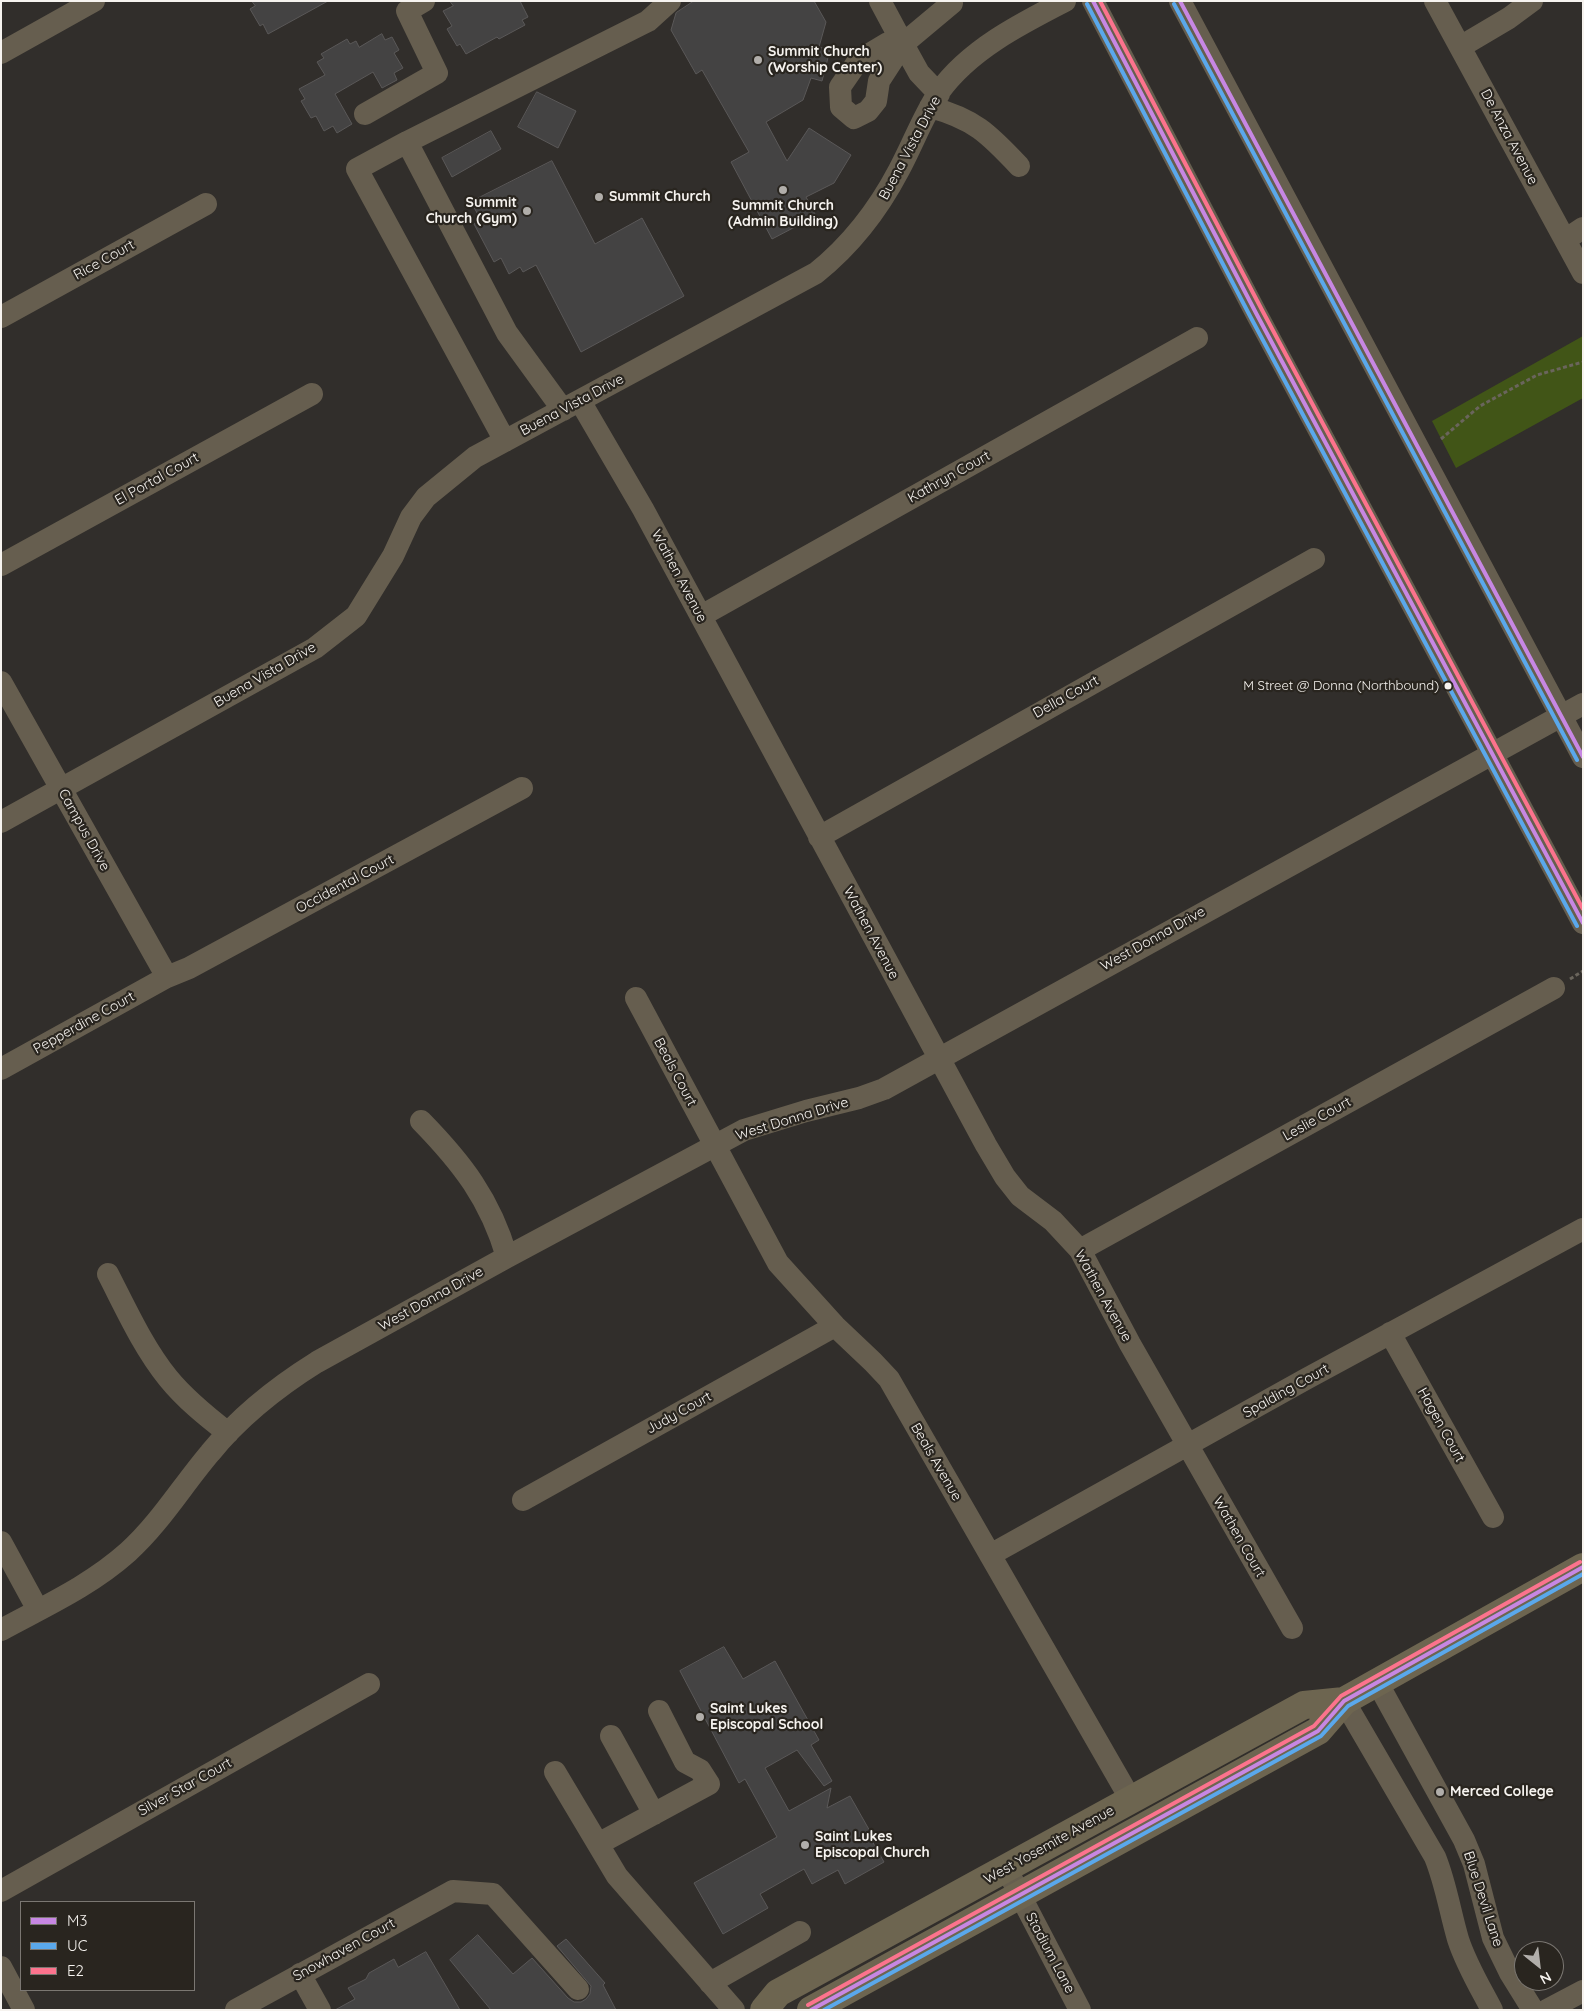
<!DOCTYPE html>
<style>
body{margin:0}
#map{position:relative;width:1584px;height:2011px;overflow:hidden;background:#312e2b;font-family:Quicksand,sans-serif}
canvas{display:block}
.frame{position:absolute;inset:0;border:2px solid #f6f3ef;pointer-events:none}
.legend{position:absolute;left:20px;top:1901px;width:175px;height:90px;box-sizing:border-box;background:#29251f;border:1px solid #7b7772;margin:0;padding:6px 9px;list-style:none;font-size:15px;color:#f6f3ef}
.legend li{display:flex;align-items:center;gap:10px;height:25px}
.legend b{width:25px;border:1px solid #7b7772}
.north{position:absolute;left:1514px;top:1941px;width:50px;height:50px;box-sizing:border-box;background:#29251f;border:1px solid #7b7772;border-radius:50%;rotate:151deg;font-size:14px;font-weight:700;line-height:20px;text-align:center;color:#f6f3ef}
.north::after{content:'';display:block;margin:auto;width:18px;height:22px;background:#b1aeaa;clip-path:polygon(50% 0,100% 100%,50% 72%,0 100%)}
</style>
<div id="map">
<canvas width="1584" height="2011"></canvas>
<div class="frame"></div>
<ul class="legend">
<li><b style="height:6px;background:#c787e3"></b>M3</li>
<li><b style="height:6px;background:#5aa8eb"></b>UC</li>
<li><b style="height:6px;background:#fc738d"></b>E2</li>
</ul>
<div class="north">N</div>
</div>
<script>
const ctx = document.querySelector('canvas').getContext('2d');
ctx.lineJoin = 'round';
function fillPath(path, color) { ctx.fillStyle = color; ctx.fill(path, 'evenodd'); }
function strokePath(path, color, width, dash) { ctx.strokeStyle = color; ctx.lineWidth = width; ctx.lineCap = dash ? 'butt' : 'round'; ctx.setLineDash(dash || []); ctx.stroke(path); }
function drawText(font, color, halo, rows, align = 'center') {
  ctx.font = font + ' Quicksand,sans-serif'; ctx.lineWidth = 4.5; ctx.setLineDash([]); ctx.textBaseline = 'middle'; ctx.strokeStyle = halo; ctx.fillStyle = color; for (const [text, x, y, turn = 0] of rows) {
    ctx.save(); ctx.translate(x, y); ctx.rotate((+turn || 0) * Math.PI / 180); ctx.textAlign = isNaN(turn) ? turn : align; if (halo) ctx.strokeText(text, 0, 0); ctx.fillText(text, 0, 0); ctx.restore();
  }
}
fillPath(new Path2D(`
 M1583,336V398L1456,468L1432,421Z`), '#415517');
const building = new Path2D(`
 M252,1H328L268,34L263,24L260,26L250,9L255,6Z
 M450,1H520L528,17L522,20L525,25L499,39L497,37L466,54L460,44L457,46L447,29L452,26L443,11L453,6Z
 M694,1H814L826,22L819,47L830,50L822,81L811,78L803,100L766,122L787,161L809,128L851,155L834,183L806,197L816,216L772,239L731,162L749,152L702,70L696,74L671,30L676,13Z
 M382,34L385,40L392,37L399,50L394,53L403,68L394,73L397,80L382,88L373,72L335,94L352,124L337,133L333,126L324,131L316,116L311,118L301,101L305,99L299,89L325,75L317,62L324,58L321,54L347,39L350,44L356,41L359,47Z
 M537,92L576,111L558,148L518,127Z
 M491,131L501,149L452,177L442,158Z
 M552,161L595,244L642,218L684,296L581,352L536,265L523,272L520,267L509,274L501,258L494,262L474,224L481,220L471,202Z
 M724,1647L743,1679L775,1661L819,1740L811,1745L832,1781L824,1786L797,1750L765,1768L789,1811L831,1788L827,1808L850,1796L871,1833L868,1834L884,1862L845,1884L838,1870L812,1884L804,1869L760,1894L768,1908L723,1934L694,1883L777,1837L745,1779L739,1783L680,1671Z
 M478,1935L513,1974L532,1958L568,1998L574,2002H581L586,1999L590,1994L591,1986L557,1946L566,1939L605,1983L603,1985L616,2010H491L450,1960Z
 M426,1952L460,2010H335L355,1999L348,1988L366,1979L369,1973L394,1959L398,1967Z`);
fillPath(building, '#444343');
strokePath(building, '#5a5858', 1);
strokePath(new Path2D(`
 M1441,439L1480,406L1537,375L1583,362
 M1570,979L1583,971`), '#6a655c', 3, [4, 2.5]);
strokePath(new Path2D(`
 M880,1L903,44L952,3
 M1093,1L1256,313L1583,923
 M1180,1L1583,757
 M1435,1L1583,273
 M888,43L903,44L879,81L876,101L868,111L854,118L841,107L840,87L858,61Z
 M903,44L919,73L939,94
 M1460,47L1509,18L1532,1
 M1,53L94,1
 M930,107C974,119 988,133 1019,166
 M365,114L437,73L407,11L424,1
 M407,142L648,21L670,1
 M1565,240L1583,228
 M1,317L206,204
 M580,401L643,509L986,1145L1005,1177L1020,1196L1053,1221L1080,1250L1130,1344L1292,1628
 M505,441L357,169L407,142L507,333L563,410
 M1,565L312,394
 M701,616L1197,338
 M1,682L167,977
 M1,822L315,648L356,616L393,556L411,517L426,497L475,457L816,273C851,245 878,210 899,170C913,144 923,116 939,92C969,50 1020,24 1065,1
 M819,837L1314,559
 M636,998L778,1263L835,1326L873,1362L889,1379L1131,1800
 M1,1069L167,977L189,968L522,788
 M421,1121C462,1163 490,1199 507,1257
 M1080,1250L1554,988
 M108,1274C126,1309 143,1347 168,1378C185,1399 206,1416 228,1433
 M1390,1333L1493,1517
 M523,1500L835,1326
 M1,1542L38,1610
 M990,1555L1306,1379L1583,1229
 M1,1630C45,1606 90,1586 128,1552C160,1523 182,1486 210,1453C240,1416 277,1387 317,1362L507,1257L744,1130L806,1111L859,1098L884,1089L1583,704
 M1377,1682L1464,1840L1474,1864L1493,1938L1510,1973L1533,2010
 M1344,1701L1435,1857C1446,1884 1450,1912 1458,1939C1466,1964 1480,1987 1492,2010
 M611,1736L654,1814
 M555,1772L617,1876L734,2010
 M598,1844L709,1784L700,1770L685,1762L659,1711
 M1006,1868L1080,2010
 M1,1891L369,1684
 M1,1967L24,2010
 M300,1974L320,2010
 M710,1983L800,1932
 M236,2010L453,1891L493,1894L578,1989
 M1547,2010L1583,1991`), '#665e4f', 22);
strokePath(new Path2D(`
 M764,2010L778,1993L1304,1705L1344,1701
 M811,2010L1318,1731L1344,1701L1583,1567`), '#6d6550', 28);
strokePath(new Path2D(`
 M1093,1L1256,313L1583,923
 M1180,1L1583,757
 M811,2010L1318,1731L1344,1701L1583,1567`), '#c787e3', 4);
strokePath(new Path2D(`
 M1087,4L1250,316L1577,926
 M1174,4L1577,760
 M824,2010L1321,1736L1348,1706L1583,1574`), '#5aa8eb', 4);
strokePath(new Path2D(`
 M1100,1L1262,310L1583,909
 M808,2005L1314,1726L1341,1696L1580,1562`), '#fc738d', 4);
for (const [x, y, r, color] of [
 [758,60,5,"#b1aeaa"],
 [783,190,5,"#b1aeaa"],
 [599,197,5,"#b1aeaa"],
 [527,211,5,"#b1aeaa"],
 [1448,686,4.5,"#f6f3ef"],
 [700,1717,5,"#b1aeaa"],
 [1440,1792,5,"#b1aeaa"],
 [805,1845,5,"#b1aeaa"]
]) { const dot = new Path2D(); dot.arc(x, y, r, 0, 2 * Math.PI); ctx.fillStyle = color; ctx.fill(dot); strokePath(dot, '#29251f', 2); }
drawText('13px', '#f6f3ef', '#29251f', [
 ["M Street @ Donna (Northbound)",1439,686]
], 'right');
drawText('bold 14px', '#f6f3ef', '#29251f', [
 ["Summit Church",768,52],
 ["(Worship Center)",768,68],
 ["Summit Church",609,197],
 ["Summit",517,203,"right"],
 ["Church (Gym)",517,219,"right"],
 ["Summit Church",783,206,"center"],
 ["(Admin Building)",783,222,"center"],
 ["Saint Lukes",710,1709],
 ["Episcopal School",710,1725],
 ["Merced College",1450,1792],
 ["Saint Lukes",815,1837],
 ["Episcopal Church",815,1853]
], 'left');
drawText('14px', '#f6f3ef', '#29251f', [
 ["De Anza Avenue",1509,137,62],
 ["Buena Vista Drive",910,148,-62],
 ["Rice Court",104,260,-29],
 ["Buena Vista Drive",572,405,-28],
 ["Kathryn Court",949,477,-29],
 ["El Portal Court",157,479,-29],
 ["Wathen Avenue",679,576,62],
 ["Buena Vista Drive",265,675,-30],
 ["Della Court",1066,697,-29],
 ["Campus Drive",84,830,61],
 ["Occidental Court",345,884,-28],
 ["Wathen Avenue",871,933,62],
 ["West Donna Drive",1153,939,-29],
 ["Pepperdine Court",84,1023,-29],
 ["Beals Court",675,1072,62],
 ["West Donna Drive",792,1119,-17],
 ["Leslie Court",1317,1119,-29],
 ["Wathen Avenue",1103,1296,61],
 ["West Donna Drive",431,1299,-29],
 ["Spalding Court",1286,1391,-29],
 ["Judy Court",679,1413,-29],
 ["Hagen Court",1441,1425,61],
 ["Beals Avenue",936,1462,60],
 ["Wathen Court",1239,1537,60],
 ["Silver Star Court",185,1787,-29],
 ["West Yosemite Avenue",1049,1845,-29],
 ["Blue Devil Lane",1483,1899,72],
 ["Snowhaven Court",344,1950,-29],
 ["Stadium Lane",1050,1953,62]
]);
</script>
